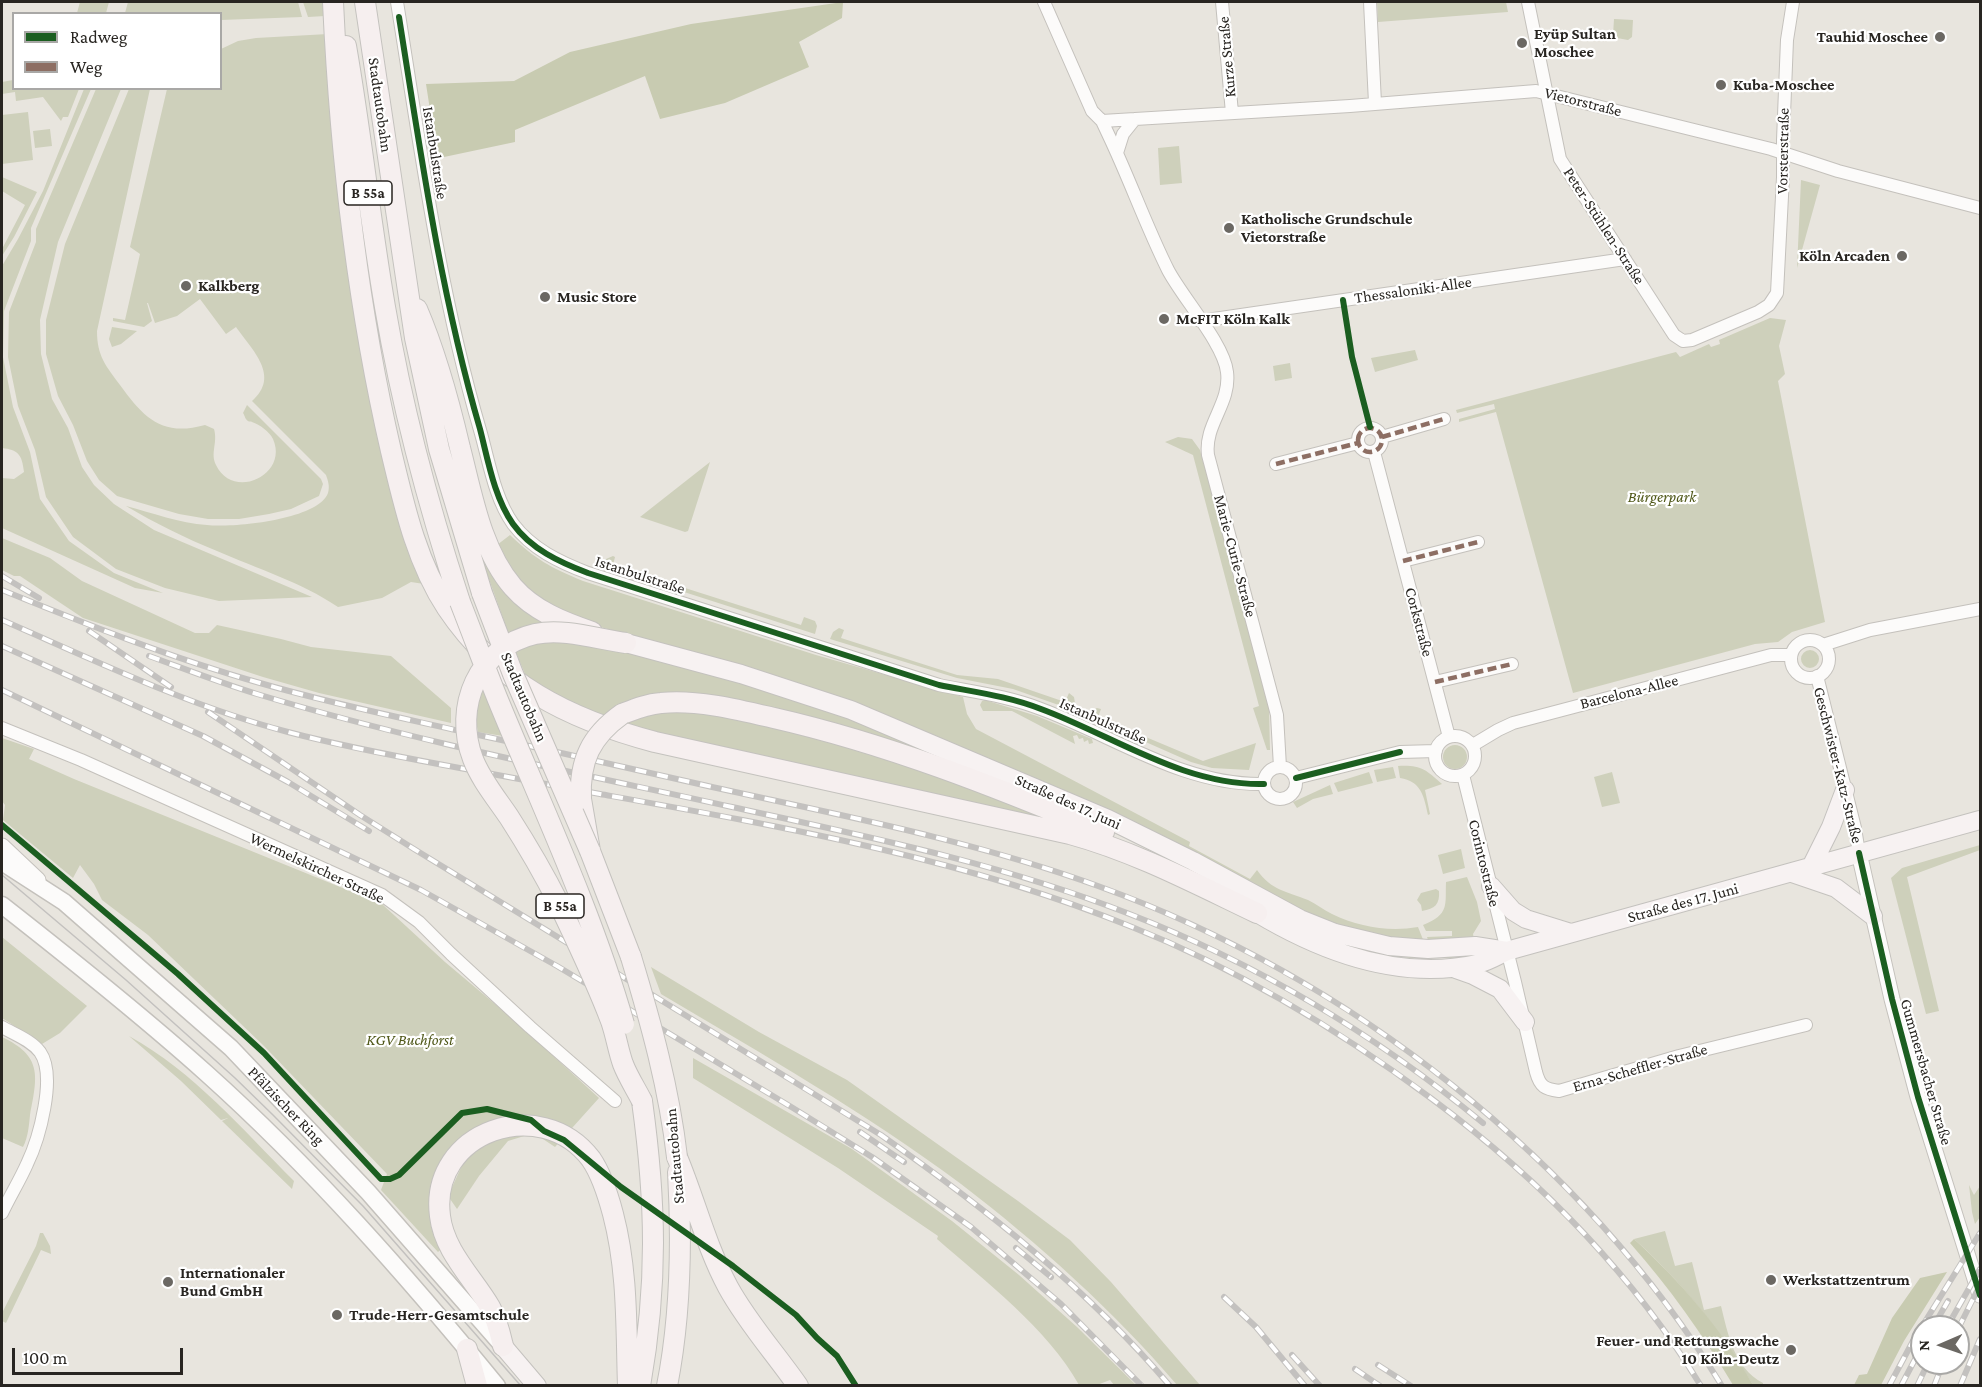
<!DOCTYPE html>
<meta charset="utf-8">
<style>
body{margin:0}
#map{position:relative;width:1982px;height:1387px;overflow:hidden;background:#e8e5de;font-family:"Crimson Pro",serif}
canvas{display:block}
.frame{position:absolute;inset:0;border:3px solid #282521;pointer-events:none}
.legend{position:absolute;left:12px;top:12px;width:210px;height:78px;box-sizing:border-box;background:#fff;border:2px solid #a9a8a6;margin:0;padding:8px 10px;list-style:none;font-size:18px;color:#282521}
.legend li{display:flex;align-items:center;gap:12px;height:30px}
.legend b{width:30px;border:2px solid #a9a8a6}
.north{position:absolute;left:1910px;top:1315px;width:60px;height:60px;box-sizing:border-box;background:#fff;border:2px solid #a9a8a6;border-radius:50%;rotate:268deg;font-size:16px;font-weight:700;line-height:24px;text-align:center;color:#282521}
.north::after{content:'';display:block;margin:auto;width:21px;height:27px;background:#6b6863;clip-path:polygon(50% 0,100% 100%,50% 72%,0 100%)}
.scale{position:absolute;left:12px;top:1348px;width:171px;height:27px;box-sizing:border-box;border:3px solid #282521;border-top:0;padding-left:8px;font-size:18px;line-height:21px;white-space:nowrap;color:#282521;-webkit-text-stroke:4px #fff;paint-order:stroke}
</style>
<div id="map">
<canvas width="1982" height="1387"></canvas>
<div class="frame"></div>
<ul class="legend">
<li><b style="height:8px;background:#1b5e20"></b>Radweg</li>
<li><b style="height:8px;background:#8d6e63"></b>Weg</li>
</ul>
<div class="north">N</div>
<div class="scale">100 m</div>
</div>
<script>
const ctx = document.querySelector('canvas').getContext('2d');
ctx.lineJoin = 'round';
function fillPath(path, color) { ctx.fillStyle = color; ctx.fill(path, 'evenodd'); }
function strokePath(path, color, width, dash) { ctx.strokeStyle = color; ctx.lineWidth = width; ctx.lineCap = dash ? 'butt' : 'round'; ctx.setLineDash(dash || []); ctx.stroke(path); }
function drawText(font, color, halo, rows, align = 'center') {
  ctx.font = font + ' "Crimson Pro",serif'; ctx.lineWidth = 4.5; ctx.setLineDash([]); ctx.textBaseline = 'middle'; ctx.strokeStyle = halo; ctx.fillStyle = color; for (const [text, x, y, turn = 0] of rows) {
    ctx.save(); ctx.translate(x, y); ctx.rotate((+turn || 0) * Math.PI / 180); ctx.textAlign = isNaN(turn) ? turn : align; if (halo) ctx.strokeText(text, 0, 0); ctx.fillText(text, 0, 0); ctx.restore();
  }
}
fillPath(new Path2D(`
 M80,2H109L106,13H77Z
 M128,2H298L302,17L221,20L220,14L125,13Z
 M303,2H323L325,16L308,17Z
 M1377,2H1506L1508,12L1378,22Z
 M1614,19L1633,20L1632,37L1628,40L1617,38L1613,35Z
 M328,34L330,47L325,48L357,308L424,584L411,582L382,598L338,607C301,582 258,569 217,551C185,538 155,523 126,506C153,513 179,523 207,525C232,528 318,520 328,493C330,486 328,481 326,475L252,401C281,376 252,350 236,327L226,334L200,299L177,316L155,323L148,303H147L152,321L144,327L113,321V318L125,320L140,254L130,247L167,89L220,88L221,49L238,41L256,38Z
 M13,80L14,88L79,89L68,117H63L61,121L43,97L16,101L15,92L2,94V82Z
 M84,89H91L31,228V241L4,311L3,357L13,407L30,452L40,499L69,541L114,573L163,593L135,588L2,528V478L14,479L24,472C22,454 18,450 2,448V266L18,239L43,191Z
 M96,89H121L58,242L40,320L41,354L52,399L68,428L82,467L94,485L114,504L154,530L312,597L219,601L165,588L116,569L73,537L46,497L35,450L18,406L8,357L9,312L36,242V229Z
 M129,89H150L97,331C97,356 106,366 120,385C144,418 162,437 205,425L214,429C218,443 210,453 216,465C233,501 289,475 273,439C269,431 260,425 252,422C251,421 249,422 248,421C245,419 245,416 243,413L247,405L321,479L323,484L319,496L291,509L269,514L239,519H208L179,514L117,496L99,480L87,461L73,425L58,396L46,354V320L65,244Z
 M28,112L33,160L2,164V115Z
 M50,129L52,146L35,148L33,131Z
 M1179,146L1182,183L1160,185L1158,148Z
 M2,177L37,192L14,237L2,256V249L25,205L2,191Z
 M1801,180L1820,185L1797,268Z
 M1770,318L1786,320L1779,346L1785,374L1778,381L1825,622L1792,632L1778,642L1755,644L1573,693L1496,412L1459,422V419L1495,409L1494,404L1457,413L1456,410L1676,352L1680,357L1709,344L1711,347L1720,344L1719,340Z
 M112,327L137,331L121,344L112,347L109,339Z
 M1415,350L1418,360L1375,372L1371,358Z
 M1290,363L1292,378L1275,381L1273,366Z
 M1178,437L1192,439L1200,450L1269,708L1270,750H1267L1253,708L1259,706L1193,455L1165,442Z
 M710,462L688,531L685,532L640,517Z
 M510,535C536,560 550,567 583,581L816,655L963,697L967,714L976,729L1190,842L1189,846L1250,879L1257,870C1272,891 1286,891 1308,900C1316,904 1324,910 1332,914C1359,927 1389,932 1418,927L1424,942L1369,935L1302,912L1111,814L856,702L727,661L589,624L564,613L533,594L511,571L497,545Z
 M2,538L50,558L82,581L195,633H209L217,625L281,639L311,647L391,656L451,708V723L319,693L263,677L83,618L20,576H14L2,570Z
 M483,556L546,623L509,635L481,557Z
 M613,556L615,557L613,565L801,625L804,617L815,621L817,626L815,634L603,566L606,559Z
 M839,628L844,630L841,638L957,675L998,679L1065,702L1069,693L1074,697L1075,703L1073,710L1013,689L957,678L830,639L833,632Z
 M557,640L628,650L774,690L849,717L1106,824L1297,923L1477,951L1478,955L1451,958H1410L1365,951L1332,942L1260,909L1189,869L1105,828L973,773L654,694C632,697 616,707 599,721L530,686L515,650L542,641Z
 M1801 659a9 9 0 1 1 18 0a9 9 0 1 1-18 0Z
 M483,685L503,736L478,732C474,714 477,702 483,685Z
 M985,700L1037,716L1092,739L1093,743L1089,744L1088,740L1084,742L1083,738L1079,739L1077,735L1073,736L1075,744L1012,711H983L980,705L982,701Z
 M1097,708L1101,709L1098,717L1203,761L1256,743L1249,770L1212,768L1191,762L1089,717L1091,710Z
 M660,711L700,713L751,719L906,761L1071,825L619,726L629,719Z
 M2,738L34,749L29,759L74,779L382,904L445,962L514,1020L599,1098L555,1147L534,1133L508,1141L479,1176L457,1209L448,1196L464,1161L436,1181C428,1214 430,1217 441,1249L438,1252L381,1190L387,1174L264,1046L148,935L102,900L94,884L80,865L73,878L3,820L5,805L2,801Z
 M1443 757a12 12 0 1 1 24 0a12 12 0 1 1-24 0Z
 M1398,766C1421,765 1425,769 1442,784L1425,790L1430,814L1428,815C1424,796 1421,781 1400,778Z
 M1393,767L1396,778L1377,782L1374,770Z
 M1369,772L1373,783L1338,792L1334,783Z
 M1612,772L1620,803L1602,807L1594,777Z
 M1330,785L1333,794L1313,799L1297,808L1293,802Z
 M1980,845V850L1907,877L1939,1011L1926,1014L1891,878L1902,868Z
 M1461,849L1465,868L1443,874L1438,855Z
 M1467,877L1477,902L1481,921L1473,934L1474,939L1429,943L1427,937L1452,936V931H1426L1423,925C1450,914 1445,905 1446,882Z
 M1436,889L1439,891C1440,904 1435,909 1422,911L1421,905L1417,900L1421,893Z
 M2,937L87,1006L60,1033L42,1044L2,1018Z
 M651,967L759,1032L847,1080L1018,1201L1070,1240L1111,1282L1200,1385H1177C1114,1311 1038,1243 961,1184C866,1113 762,1054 661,994Z
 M129,1036C194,1072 242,1129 294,1181L292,1189L222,1121L228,1118L221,1120L181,1081Z
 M2,1037C42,1056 38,1075 30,1115C29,1125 28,1138 23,1147L2,1138Z
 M693,1058L852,1149L952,1221L1019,1275L1077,1327L1136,1385H1114L1110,1380L1097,1385H1079C1048,1329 985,1281 937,1239L938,1236L838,1168L693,1078Z
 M1969,1185L1974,1195L1980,1186V1217L1975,1224L1972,1212Z
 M1665,1231L1675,1266L1692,1262L1704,1310L1721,1306C1728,1334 1734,1368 1763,1383V1385H1753C1720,1330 1682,1282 1634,1239Z
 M40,1233H43L50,1246L51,1254L41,1250L6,1323L2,1321V1313L36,1246Z`), '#ced0bb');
fillPath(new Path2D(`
 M843,2L842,18L799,42L809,67L725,103L660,119L645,76L515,130V142L444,157L437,155L426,84L514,81L570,52L691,24Z
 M1634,1239C1681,1282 1722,1329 1753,1385H1733C1703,1335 1669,1287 1630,1243Z
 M1947,1272L1904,1341L1881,1385H1854L1859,1375L1867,1374L1892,1318L1920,1278Z`), '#c8cbb1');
const minor = new Path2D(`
 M397,2C420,145 439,290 480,430C489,461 494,497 513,524C532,549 559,562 588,573L939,685C974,692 1008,696 1041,709C1114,736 1184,786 1264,784
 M1044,2L1092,111L1102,121L1109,136C1130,180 1146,226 1168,270C1182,297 1224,344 1227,372C1231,404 1204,424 1208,455L1277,715L1280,767
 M1222,2L1232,113
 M1370,2L1375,103
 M1528,2L1560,159L1674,335L1683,341L1692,340L1758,312L1769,305L1777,293L1783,177V140L1787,40L1793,2
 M1102,121L1350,106L1536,91L1771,149L1838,171L1980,208
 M1117,153L1123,134L1135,119
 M1200,321L1625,259
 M1358 440a12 12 0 1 1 24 0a12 12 0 1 1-24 0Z
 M1382,437L1444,419
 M1374,452L1449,737
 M1276,464L1358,443
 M1403,561L1478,542
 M1791 659a19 19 0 1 1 38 0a19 19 0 1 1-38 0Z
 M1823,645L1870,630L1980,609
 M1817,676L1855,828L1859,853
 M1435,682L1512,664
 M2,728L81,760L382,895L419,922L451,954L530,1027L615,1101
 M1435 756a20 20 0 1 1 40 0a20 20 0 1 1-40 0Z
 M1473,745L1498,730L1513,723L1771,655H1791
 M1264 783a16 16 0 1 1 32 0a16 16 0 1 1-32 0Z
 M1463,775L1515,982L1536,1072C1540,1087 1545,1089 1559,1091L1679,1056L1806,1025
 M1296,778L1400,752L1436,751
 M2,1027C14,1034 31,1040 40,1052C57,1076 39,1139 27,1164C20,1180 10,1196 2,1213`);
const tertiary = new Path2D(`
 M2,846L38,880
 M1859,853L1892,999L1918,1097L1980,1295`);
const secondary = new Path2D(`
 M2,862L64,902L231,1048L368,1192L503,1346
 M2,905C71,959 140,1014 206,1073C312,1168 407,1276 497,1386`);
const primary = new Path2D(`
 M626,643L741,674L851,710L1108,819L1193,861L1300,919L1335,933L1389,946L1428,949L1475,946L1507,951
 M1811,867L1831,827L1845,790
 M1792,873L1836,888L1873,916
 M1491,886L1513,911L1526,919L1571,933
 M1257,913C1322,952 1400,981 1477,964C1487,962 1497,956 1507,951L1980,820
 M1456,969L1473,975L1500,989L1525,1022
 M503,1346L537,1386`);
const trunk = new Path2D(`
 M333,2C340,152 357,304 391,451C404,505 416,561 447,608C498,684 568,719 655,742L1070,834C1136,852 1196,884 1257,913
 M365,2L415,338L439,449L482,593
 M346,46C361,132 370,220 385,307C402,407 428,505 460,602
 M417,309C436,353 449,401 460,448C472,494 481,550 513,587C534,611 563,622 592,632
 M622,714C635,709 647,704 661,703C696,699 740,710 774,718C888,744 996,787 1104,832
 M581,799L590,851L631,957
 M677,1157C695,1200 706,1246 728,1287C747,1322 775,1353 798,1386
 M503,1346C500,1333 497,1319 490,1307C473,1278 444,1251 440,1216C429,1131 541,1093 591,1159C602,1175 608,1195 613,1214C628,1271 626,1327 628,1386
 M467,1349L477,1386
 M640,1386C658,1284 656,1202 642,1101
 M667,1386C681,1315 682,1243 678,1172`);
strokePath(minor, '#c4c1bc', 14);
strokePath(tertiary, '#c4c1bc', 17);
strokePath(secondary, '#c4c1bc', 19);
strokePath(primary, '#c4c2be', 20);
strokePath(trunk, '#c4c2be', 22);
strokePath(minor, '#fcfbfa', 12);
strokePath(tertiary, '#fcfbfa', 15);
strokePath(secondary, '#fcfbfa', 16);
strokePath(primary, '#f7f2f2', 18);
strokePath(trunk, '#f6efef', 20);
strokePath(new Path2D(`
 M2,875L126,980L235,1078L273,1115L363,1206L521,1386`), '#c3c1bf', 1.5);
const rail = new Path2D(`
 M2,576L39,598
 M2,590C86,624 171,658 260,683C325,702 393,716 460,731C540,748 619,766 699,784C833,814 969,839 1098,886C1349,977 1582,1158 1722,1386
 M2,620C96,661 189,706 288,732C341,746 395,756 449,766C499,775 550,785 600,794C779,826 963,858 1132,927C1240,970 1339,1030 1432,1099C1537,1177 1632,1273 1701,1386
 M89,631L171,687
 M2,646L203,736L288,782L369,831
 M149,656C185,669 221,683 257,694C413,741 573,772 732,807C865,836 999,863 1127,913C1256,963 1376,1035 1483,1123
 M2,690L421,890L557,966L793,1108L872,1157L971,1227L1061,1304L1142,1386
 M208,712L360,815L414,849L881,1135C985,1208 1087,1288 1170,1386
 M860,1132L904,1162
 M1016,1248L1051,1277
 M1224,1297L1256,1327L1305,1386
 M1933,1327L1948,1301
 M1947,1327L1980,1269
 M1958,1329L1977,1291
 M1292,1355L1320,1386
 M1378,1365L1411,1386
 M1355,1369L1380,1386
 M1889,1386L1913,1341L1980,1233
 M1901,1386L1922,1346
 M1917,1386L1928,1363
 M1934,1386L1943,1363
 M1960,1386L1980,1339`);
strokePath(rail, '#c3c1bf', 6);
strokePath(rail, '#fff', 4, [11]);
const trunkBridge = new Path2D(`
 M482,593L513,674L590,851
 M460,602C473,635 485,668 498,700C542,807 592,912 624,1024
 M626,643C597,639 564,628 535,634C478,647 453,707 473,759C481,780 497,799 509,817C527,845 544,874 559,904C577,942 596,981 611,1021C616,1035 618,1050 623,1064C628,1077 636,1089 642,1101
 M581,799C579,761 591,736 622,714
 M631,957C651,1023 669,1088 677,1157`);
strokePath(trunkBridge, '#c4c2be', 22, []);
strokePath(trunkBridge, '#f6efef', 20);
strokePath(new Path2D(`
 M1358 440a12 12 0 1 1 24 0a12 12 0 1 1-24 0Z
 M1382,437L1444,419
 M1276,464L1358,443
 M1403,561L1478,542
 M1435,682L1512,664`), '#8d6e63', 4.5, [9, 4.5]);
strokePath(new Path2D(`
 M399,17C421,156 441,295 480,429C488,460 494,497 513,524C531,549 559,562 588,573L939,685C974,692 1008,696 1041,709C1114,736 1184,786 1264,784
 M1343,300L1352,357L1370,427
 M1296,778L1400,752
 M2,825L178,974L264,1053L381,1179H390L399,1175L462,1113L487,1109L531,1120L544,1131L564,1140L621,1187L733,1266L796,1315L817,1338L837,1356L856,1386
 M1859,853L1892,999L1918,1097L1980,1295`), '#1b5e20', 6);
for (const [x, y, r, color] of [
 [1940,37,6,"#6b6863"],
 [1522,43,6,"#6b6863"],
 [1721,85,6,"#6b6863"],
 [1229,228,6,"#6b6863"],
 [1902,256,6,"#6b6863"],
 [186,286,6,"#6b6863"],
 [545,297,6,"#6b6863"],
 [1164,319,6,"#6b6863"],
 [1771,1280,6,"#6b6863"],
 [168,1282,6,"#6b6863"],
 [337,1315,6,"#6b6863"],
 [1791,1350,6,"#6b6863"]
]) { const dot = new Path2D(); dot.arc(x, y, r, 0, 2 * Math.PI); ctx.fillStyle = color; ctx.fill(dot); strokePath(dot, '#fff', 2); }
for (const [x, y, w] of [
 [368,193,48],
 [560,906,48]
]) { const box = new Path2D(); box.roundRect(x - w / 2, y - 12, w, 24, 4.5); ctx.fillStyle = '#fff'; ctx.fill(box); strokePath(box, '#282521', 1.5); }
drawText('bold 15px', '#282521', null, [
 ["B 55a",368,193],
 ["B 55a",560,906]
]);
drawText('bold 16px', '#282521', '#fff', [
 ["Eyüp Sultan",1534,34],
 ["Moschee",1534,52],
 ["Tauhid Moschee",1928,37,"right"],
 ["Kuba-Moschee",1733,85],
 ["Katholische Grundschule",1241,219],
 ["Vietorstraße",1241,237],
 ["Köln Arcaden",1890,256,"right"],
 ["Kalkberg",198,286],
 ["Music Store",557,297],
 ["McFIT Köln Kalk",1176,319],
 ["Internationaler",180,1273],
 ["Bund GmbH",180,1291],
 ["Werkstattzentrum",1783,1280],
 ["Trude-Herr-Gesamtschule",349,1315],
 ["Feuer- und Rettungswache",1779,1341,"right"],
 ["10 Köln-Deutz",1779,1359,"right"]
], 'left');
drawText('16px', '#282521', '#fff', [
 ["Kurze Straße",1227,57,-95],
 ["Vietorstraße",1583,102,14],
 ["Stadtautobahn",380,105,82],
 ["Vorsterstraße",1783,151,-89],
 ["Istanbulstraße",435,153,81],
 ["Peter-Stühlen-Straße",1604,226,57],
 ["Thessaloniki-Allee",1413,290,-8],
 ["Marie-Curie-Straße",1235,556,75],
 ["Istanbulstraße",640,575,18],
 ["Corkstraße",1419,622,75],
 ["Barcelona-Allee",1629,692,-14],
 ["Stadtautobahn",524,697,67],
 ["Istanbulstraße",1103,721,24],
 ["Geschwister-Katz-Straße",1838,765,76],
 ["Straße des 17. Juni",1068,802,24],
 ["Corintostraße",1484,863,76],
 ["Wermelskircher Straße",317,868,25],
 ["Straße des 17. Juni",1683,903,-15],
 ["Erna-Scheffler-Straße",1640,1068,-16],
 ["Gummersbacher Straße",1926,1072,74],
 ["Pfälzischer Ring",286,1106,46],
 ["Stadtautobahn",675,1156,-95]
]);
drawText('italic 16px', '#505819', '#fff', [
 ["Bürgerpark",1662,497],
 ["KGV Buchforst",410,1040]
]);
</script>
